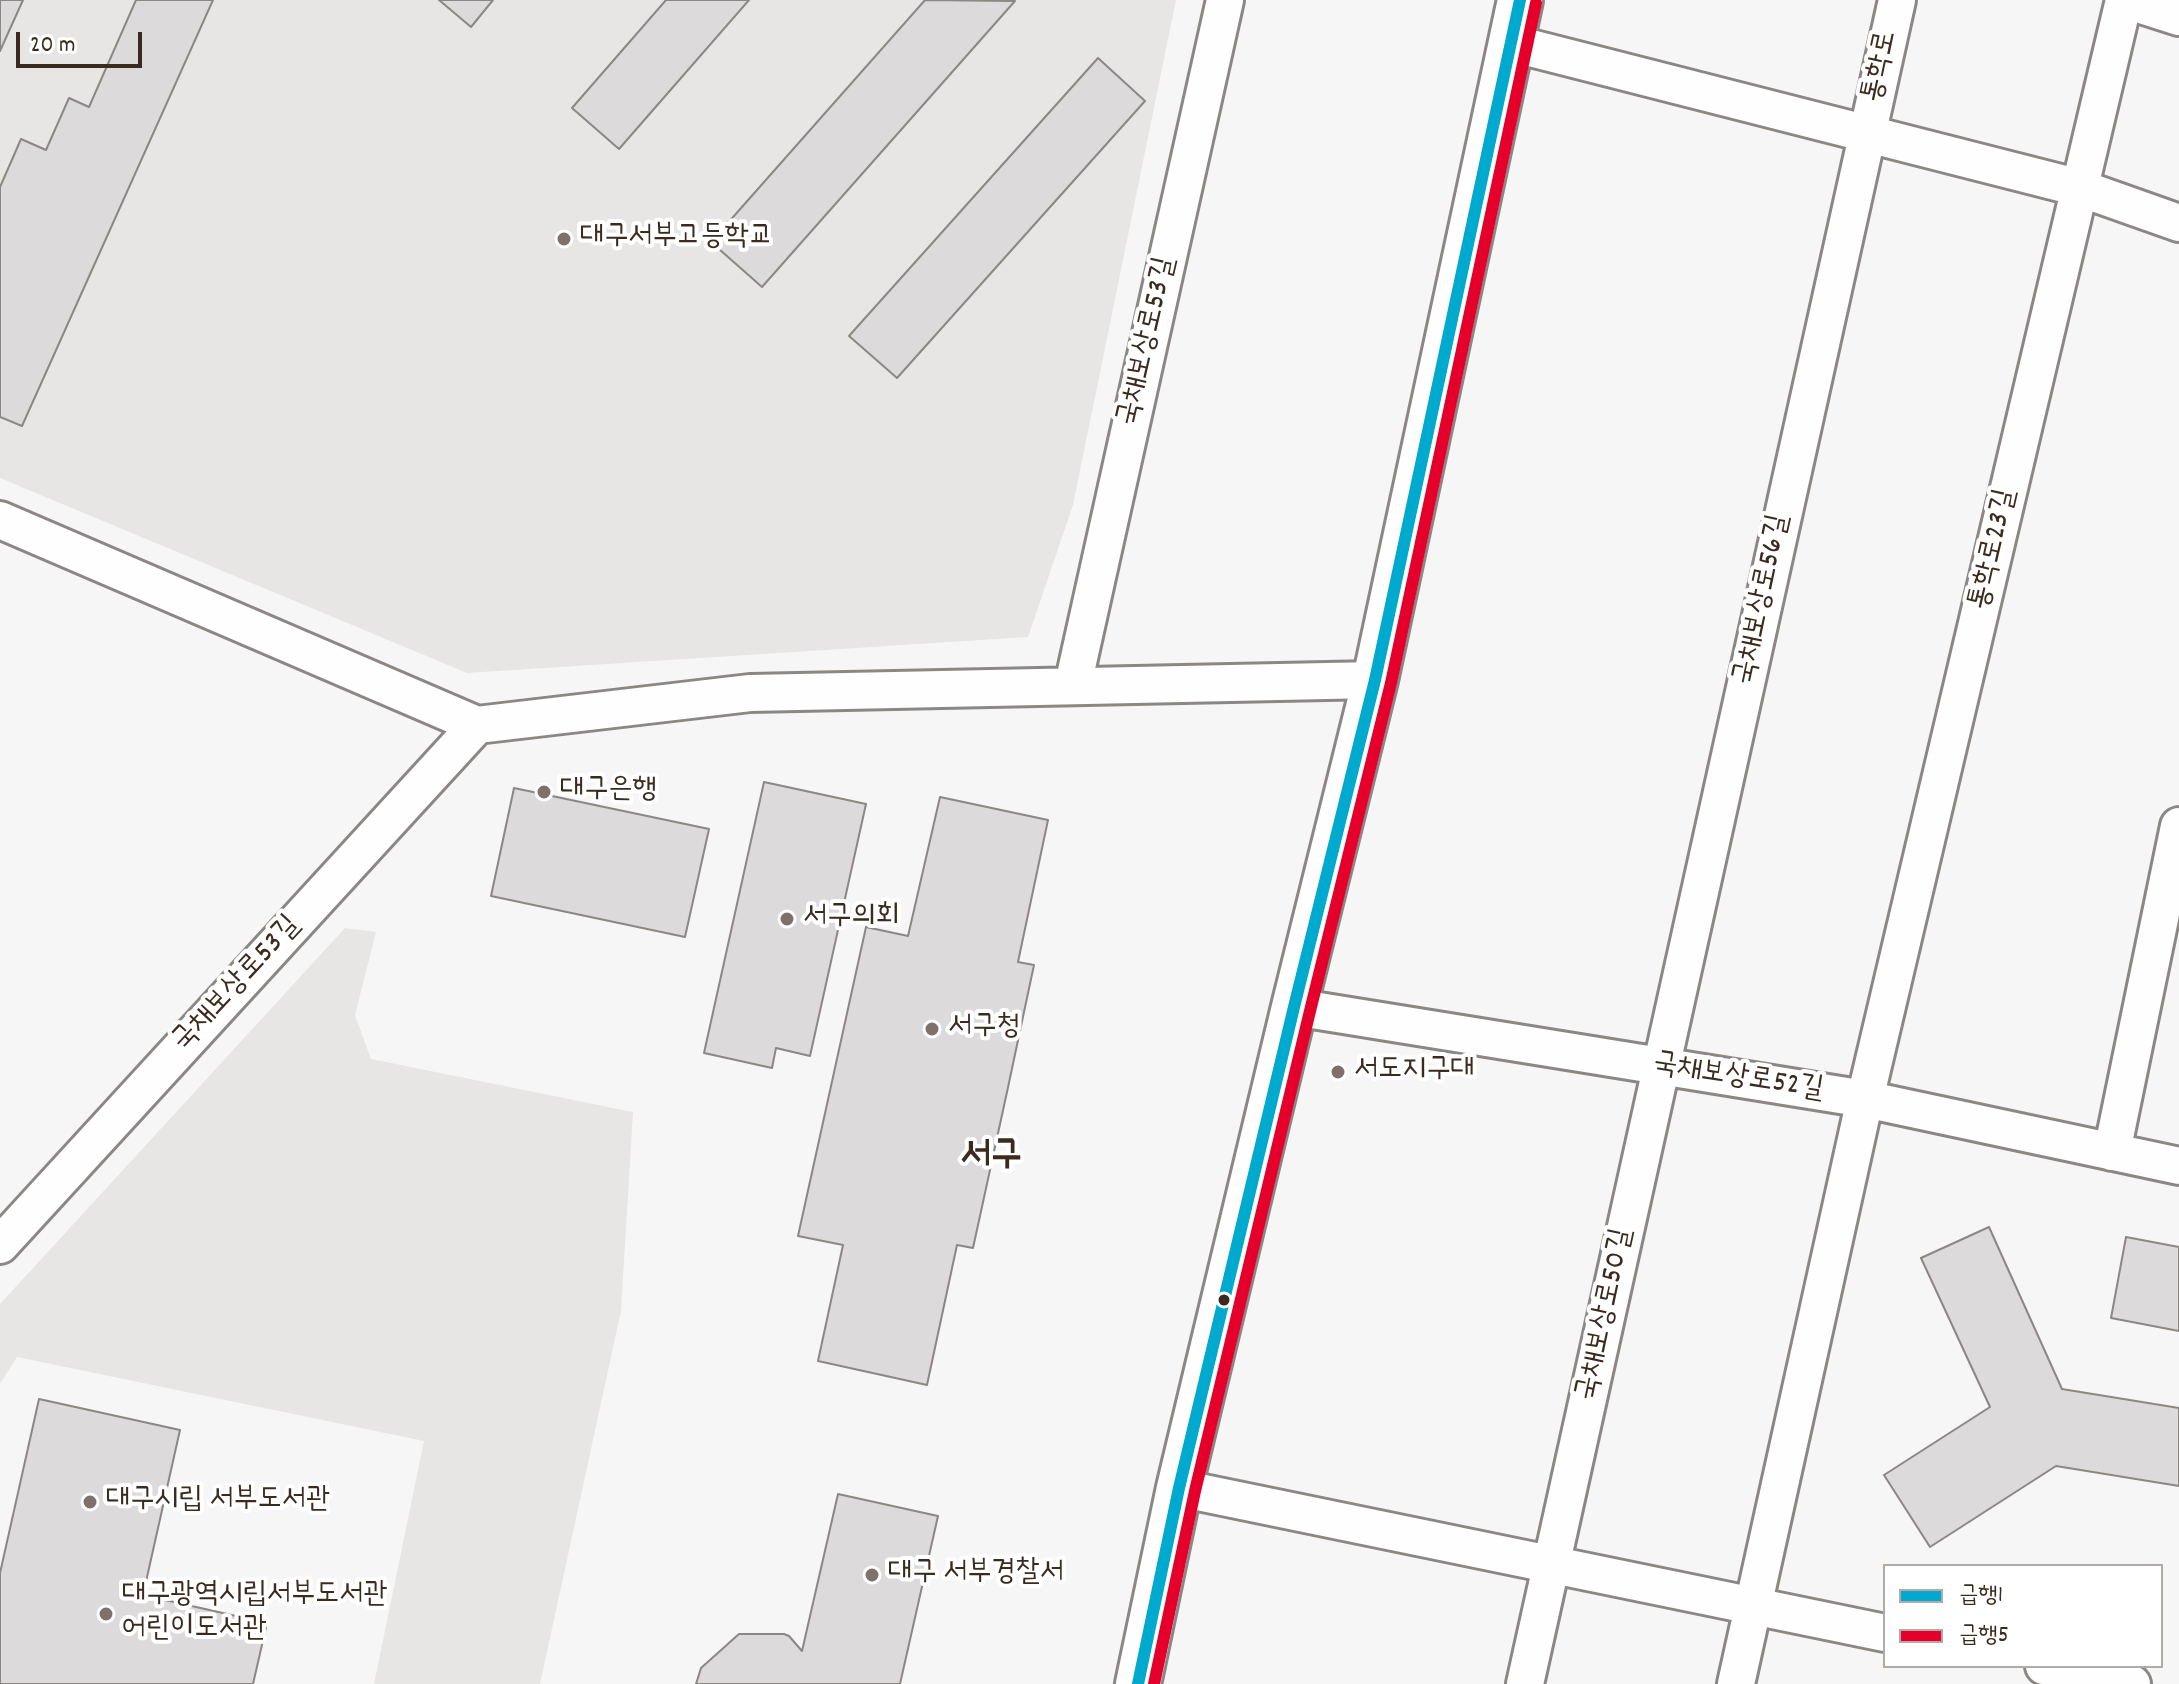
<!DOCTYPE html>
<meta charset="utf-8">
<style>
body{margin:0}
#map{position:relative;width:2179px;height:1684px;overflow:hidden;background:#f7f6f6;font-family:Dekko,"Poor Story",sans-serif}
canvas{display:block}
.legend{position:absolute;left:1883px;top:1564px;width:280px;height:104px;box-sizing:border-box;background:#fff;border:2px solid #b1aaa5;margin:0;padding:10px 14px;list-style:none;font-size:24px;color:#3b2a1e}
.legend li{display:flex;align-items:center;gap:16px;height:40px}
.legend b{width:40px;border:2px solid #b1aaa5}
.scale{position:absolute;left:16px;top:32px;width:126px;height:36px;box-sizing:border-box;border:4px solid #3b2a1e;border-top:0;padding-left:10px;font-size:24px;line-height:28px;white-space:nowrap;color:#3b2a1e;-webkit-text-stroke:6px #fff;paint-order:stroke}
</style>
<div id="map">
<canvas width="2179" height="1684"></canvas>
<ul class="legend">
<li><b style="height:10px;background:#00a9ce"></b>급행1</li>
<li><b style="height:10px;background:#e4002b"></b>급행5</li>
</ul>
<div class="scale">20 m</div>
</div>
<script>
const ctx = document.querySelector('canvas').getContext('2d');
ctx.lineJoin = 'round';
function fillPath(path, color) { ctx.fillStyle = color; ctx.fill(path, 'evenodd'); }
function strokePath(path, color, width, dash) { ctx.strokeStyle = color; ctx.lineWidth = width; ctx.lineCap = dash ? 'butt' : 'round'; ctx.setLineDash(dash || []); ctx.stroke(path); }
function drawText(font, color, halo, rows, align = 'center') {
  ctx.font = font + ' Dekko,"Poor Story",sans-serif'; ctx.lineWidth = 8; ctx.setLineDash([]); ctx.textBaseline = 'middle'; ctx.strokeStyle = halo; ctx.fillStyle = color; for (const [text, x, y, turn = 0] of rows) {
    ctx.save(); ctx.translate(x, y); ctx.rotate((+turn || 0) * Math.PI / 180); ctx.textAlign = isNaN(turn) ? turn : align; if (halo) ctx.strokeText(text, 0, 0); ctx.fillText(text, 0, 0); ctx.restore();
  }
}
fillPath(new Path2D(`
 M0,0H1176L1073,505L1028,637L467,673L0,478Z`), '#e8e6e5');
fillPath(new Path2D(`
 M377,76L832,453L718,638L468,636L269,527L113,391Z
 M345,928L376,932L355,1015L371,1059L633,1112L621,1311L540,1684H374L424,1441L17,1357L0,1384V1304Z`), '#e8e6e4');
const building = new Path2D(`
 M0,0H23L0,51Z
 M136,0H213L22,426L0,417V187L21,139L46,150L69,98L89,107Z
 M439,0H493L471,27Z
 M666,0H749L619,149L572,108Z
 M925,0L1015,1L762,287L711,242Z
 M1098,58L1145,101L897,378L849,336Z
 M764,782L866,804L810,1056L776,1048L772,1068L704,1053Z
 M514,788L709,829L685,937L491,896Z
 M940,797L1048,820L1018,962L1034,965L1007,1092L973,1248L957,1245L927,1385L818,1361L843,1245L798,1236L866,927L908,936Z
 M1989,1227L2062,1389L2179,1408V1486L2056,1466L1930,1547L1884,1475L1990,1407L1921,1258Z
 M2126,1237L2179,1247V1331L2111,1318Z
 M39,1399L180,1430L143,1595L267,1623L253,1684H0V1573Z
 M838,1494L938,1516L900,1684H696L701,1668L739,1634H784L789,1636L802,1651Z`);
fillPath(building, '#dcdada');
strokePath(building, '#8b8784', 2);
const minor = new Path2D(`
 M2126,0L2179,17
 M1511,43L2080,188L2179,223
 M0,520L477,725L750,693L1375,680
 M1073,685L1225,0
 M1294,1007L1865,1099L2179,1166
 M2112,1152L2179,826
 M0,1245L477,725
 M1179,1488L1885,1633
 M2044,1666L2132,1684
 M1525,1684L1897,0
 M1736,1684L1865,1099L2124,0`);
const secondary = new Path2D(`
 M1138,1684L1179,1488L1294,1007L1375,680L1520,0`);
strokePath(minor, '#8b8784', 42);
strokePath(secondary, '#8b8784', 50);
strokePath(minor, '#fefefe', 36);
strokePath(secondary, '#fefefe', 44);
strokePath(new Path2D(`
 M1138,1684L1179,1488L1294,1007L1375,680L1520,0`), '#00a9ce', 12);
strokePath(new Path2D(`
 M1154,1684L1195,1491L1310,1011L1391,683L1536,3`), '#e4002b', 12);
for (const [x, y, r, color] of [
 [564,239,8,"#7d716a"],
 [544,792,8,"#7d716a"],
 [787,919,8,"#7d716a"],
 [932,1029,8,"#7d716a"],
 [1338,1072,8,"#7d716a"],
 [1224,1300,7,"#3b2a1e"],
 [90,1502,8,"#7d716a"],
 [872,1575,8,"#7d716a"],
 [106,1614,8,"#7d716a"]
]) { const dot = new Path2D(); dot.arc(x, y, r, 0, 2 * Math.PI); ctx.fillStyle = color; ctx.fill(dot); strokePath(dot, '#fff', 3); }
drawText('30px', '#3b2a1e', '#fff', [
 ["통학로",1882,67,-78],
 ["국채보상로53길",1149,342,-77],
 ["통학로23길",1995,550,-77],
 ["국채보상로56길",1764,600,-78],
 ["국채보상로53길",238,985,-47],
 ["국채보상로52길",1738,1079,9],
 ["국채보상로50길",1607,1315,-78]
]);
drawText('30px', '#3b2a1e', '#fff', [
 ["대구서부고등학교",580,239],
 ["대구은행",560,792],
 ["서구의회",803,919],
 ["서구청",948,1029],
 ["서도지구대",1354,1072],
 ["대구시립 서부도서관",106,1502],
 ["대구 서부경찰서",888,1575],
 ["대구광역시립서부도서관",122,1597],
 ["어린이도서관",122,1631]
], 'left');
drawText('bold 38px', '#3b2a1e', '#fff', [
 ["서구",991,1159]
]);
</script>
